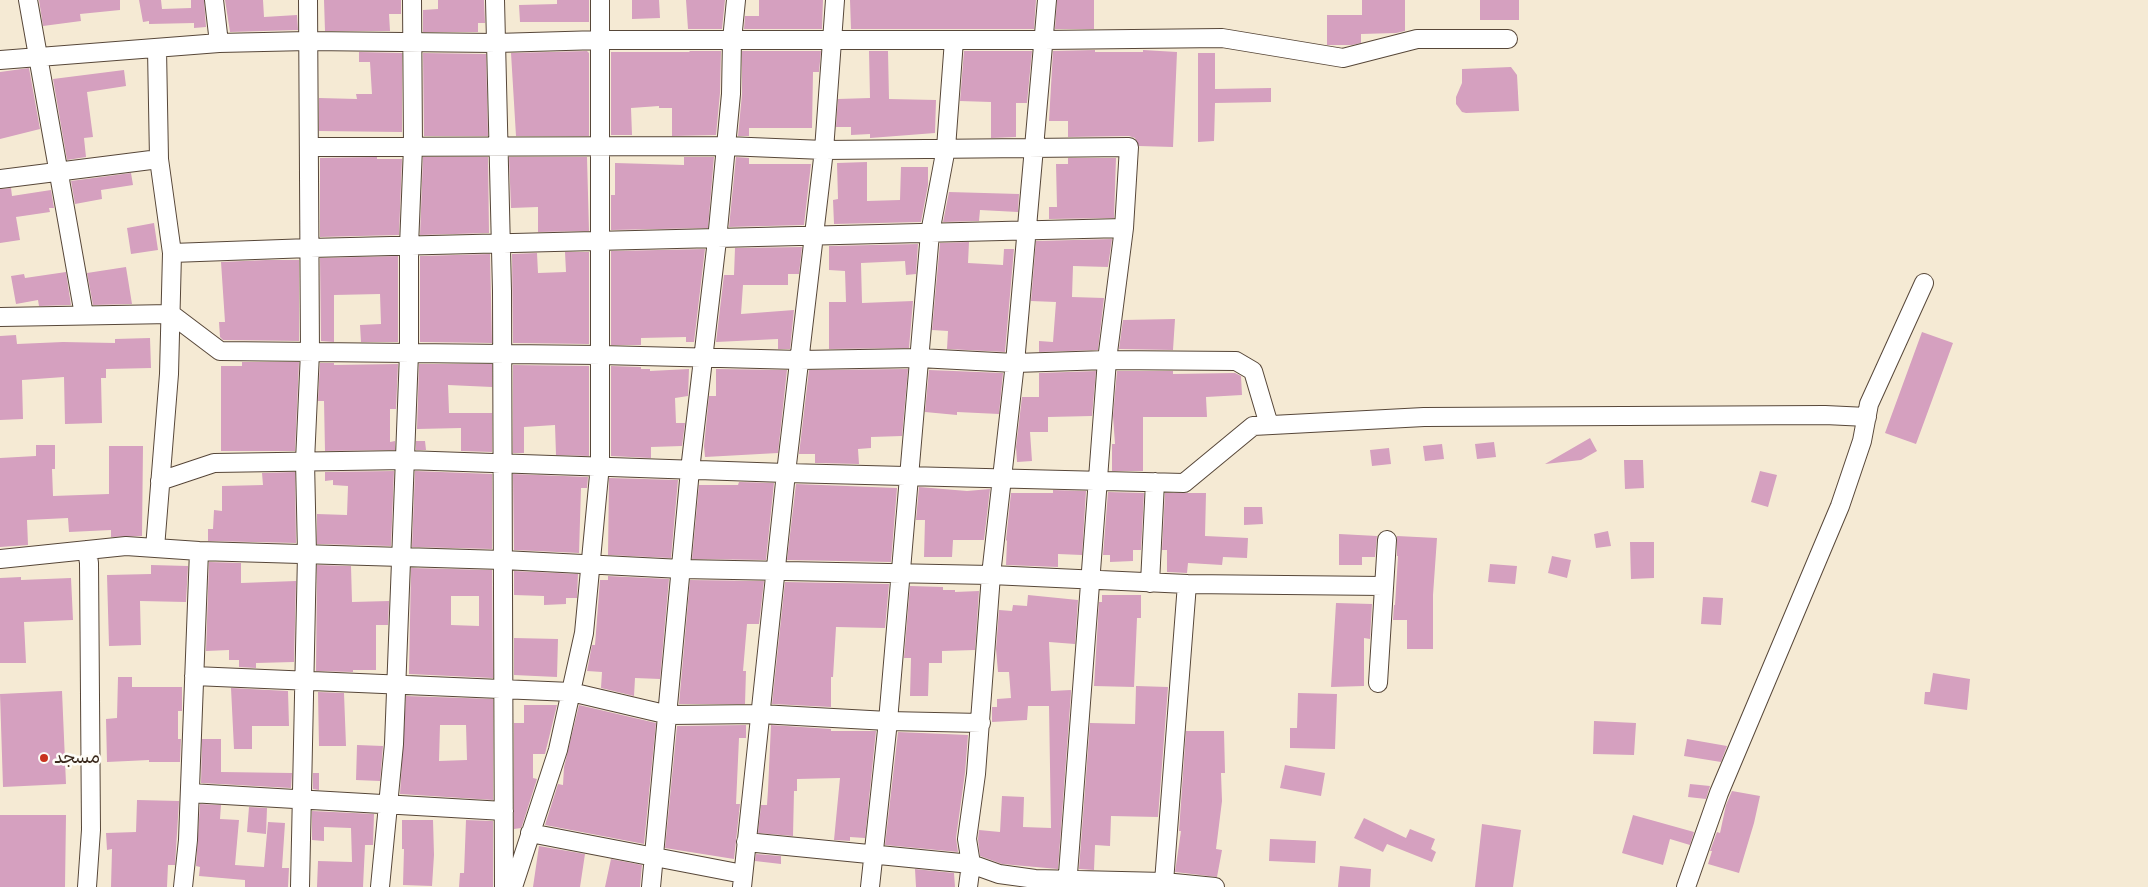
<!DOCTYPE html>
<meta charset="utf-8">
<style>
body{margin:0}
canvas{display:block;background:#f5ead4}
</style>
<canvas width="2148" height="887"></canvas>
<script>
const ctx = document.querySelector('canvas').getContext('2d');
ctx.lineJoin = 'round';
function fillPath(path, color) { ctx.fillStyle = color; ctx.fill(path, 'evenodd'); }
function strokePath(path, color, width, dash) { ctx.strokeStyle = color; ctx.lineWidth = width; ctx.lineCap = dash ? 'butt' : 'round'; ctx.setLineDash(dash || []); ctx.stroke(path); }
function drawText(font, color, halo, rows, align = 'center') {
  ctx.font = font + ' Itim,"Playpen Sans Arabic",sans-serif'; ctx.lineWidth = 5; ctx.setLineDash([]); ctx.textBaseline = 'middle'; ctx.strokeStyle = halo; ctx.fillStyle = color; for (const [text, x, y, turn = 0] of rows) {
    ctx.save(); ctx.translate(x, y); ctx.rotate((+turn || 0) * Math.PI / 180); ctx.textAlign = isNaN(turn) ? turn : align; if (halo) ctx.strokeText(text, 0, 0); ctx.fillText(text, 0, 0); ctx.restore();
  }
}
fillPath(new Path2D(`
 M39,0H120V10L80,14L81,21L43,26Z
 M139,0H161L162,9L191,8V0H204L206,27L194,28V23L149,24V21L143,22Z
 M225,0H263L264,17L297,15L298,30L230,32Z
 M324,0H401V14H389L390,31H325Z
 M438,0H484L485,23H478V32H423V10L438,9Z
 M557,0H589V22H520L519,5L557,4Z
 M632,0H659L660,18L632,19Z
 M686,0H725L722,29H688Z
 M759,0H823L822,29H744L745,16H759Z
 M850,0H1036L1034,29H851Z
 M1057,0H1094V29H1055Z
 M1362,0H1405V31L1396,33L1361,34V43L1352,45H1327V15H1362Z
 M1480,0H1519V20H1480Z
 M1095,50V52H1143V50L1177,52L1173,147L1139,146L1135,138L1129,136L1068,137V121H1049L1053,51Z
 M587,51L589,53V136H516L511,53Z
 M689,51H721L720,93L716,135L672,136V108H659V106L631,108L632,135H611V52H690Z
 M742,51H821L819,72H813L812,128H749V136H738L742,94Z
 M869,51H888L889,99L936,100L935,133L870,138V134L851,135V127H836L838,99L870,98Z
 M964,51H1032L1027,103H1016V137L991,138V102L960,101Z
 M359,52L402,53V132L319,131V98L357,99L356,94H372L370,62H359Z
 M423,53L486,54L488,136H424Z
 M1198,53H1215V89L1271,88V102L1215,103L1214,141L1198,142Z
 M1511,67L1517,75L1519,111L1466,113L1462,112L1456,104V97L1462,83V69Z
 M29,68L40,129L0,139V72Z
 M124,70L126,86L87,92L93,137L84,138L86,157L67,160L53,79Z
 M377,157V159H402L399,235L320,237V158Z
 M423,157H488L489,233L420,235Z
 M509,157H587L589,231L538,232V207L511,208Z
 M684,157H714L708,228L611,230V195H615V163L684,165Z
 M736,157L749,158V164H811L804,225L729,227Z
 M1068,158H1116L1114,218L1049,219V207H1057L1056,164H1068Z
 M867,162V201L900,200L901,167H928V185L921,222L834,224L833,200L838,199L837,163Z
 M131,173L133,185L101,190L102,199L75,204L71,181Z
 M11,188L12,196L51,190L54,208H49L50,212L16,217L20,240L0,243V189Z
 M949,192L1019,194L1018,212L980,210L979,221L943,222Z
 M154,223L158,250L131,254L127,228Z
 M1112,239L1108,267L1073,266L1072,297L1104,298L1098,350L1039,352V341L1053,342L1056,302L1031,301L1036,241Z
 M969,242L968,263L1003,265L1004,249H1014L1005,352L947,349L948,331L932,330L940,243Z
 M918,244L916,274L906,275L905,261L861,263L862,303L913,301L909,348L829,349V302H846L845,271L829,270V246Z
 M802,247L799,274H788V285H743L741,314L794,310L790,349H778V339L716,342L724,275H734L735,248Z
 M705,249L694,342H686V337L641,338V345H611V251Z
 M565,252H589V344L513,343L512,254L537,253L538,273L566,272Z
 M490,254L492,343L420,342V256Z
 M398,256V342H361L360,325L381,324L380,294L334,295V342L321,341L320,258Z
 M266,260H299V341L223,340L220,337L219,322H225L221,262Z
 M126,267L132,304L93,305L87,273Z
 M66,272L71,305L39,306L38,300L16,304L11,276L24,274L25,278Z
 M1175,319L1173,350L1119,349L1123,320Z
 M1922,332L1953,343L1916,444L1885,433Z
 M16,335L17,344L63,342L115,343V339L150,338L151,368L106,369V378H101L102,423L65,424L64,377L22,380L23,419L0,420V336Z
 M242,362H299L295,451H221V366H242Z
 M320,363H334V365L398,364L396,409H390V442L395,441V450L325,451L324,401H318Z
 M419,364H492V387L448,385L449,413H492V452L461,451V428L417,429Z
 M513,365L589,366V456L556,455L555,425L524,427V453H513Z
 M611,366L641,367V369H650V371L689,369L688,396L675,398L676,423H685L682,446L651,447V458L611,456Z
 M716,369L787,370L778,453L705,457L704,446L709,396H716Z
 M908,369L902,436L871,437V448L858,449L859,464L815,463V454H799L809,370Z
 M929,370L1003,373L999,414L957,412V415L925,412Z
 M1096,371L1092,416L1048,417V432H1030L1032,461L1017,462L1016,447L1022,397H1039V373Z
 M1117,371H1173V374L1235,373L1241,376L1242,395L1206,397L1207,417H1143V471H1112V444H1115L1113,416Z
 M1590,438L1597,451L1581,460L1545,464Z
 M416,441H425L426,450H416Z
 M1494,442L1496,457L1477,459L1475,444Z
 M1442,444L1444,459L1425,461L1423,446Z
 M36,445H55V469H52L53,496L109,494V446H143L142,536L111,537V530L69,532L68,518L27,520L28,545L0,547V458L36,456Z
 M1389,448L1391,464L1372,466L1370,450Z
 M1624,460H1643L1644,488L1625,489Z
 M394,471L391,546L317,544V514L347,515L348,486L333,485V480L325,481V472Z
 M415,471L492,474V549L412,547Z
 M1760,471L1777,475L1768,507L1751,502Z
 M295,472L296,543L208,541V529H213L214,510L222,511V486L263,485L262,473Z
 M513,474L588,477L587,488H581L579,553L514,550Z
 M609,478L678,480L671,558L608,555Z
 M739,482L774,483L766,560L692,559L699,485H738Z
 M796,484L897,488L891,562L787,560Z
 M919,487L967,491L990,489L984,540H953L952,557H924L925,520H916Z
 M1053,490L1086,491L1082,555L1058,554V567L1006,565L1007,541L1006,540L1011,493H1053Z
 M1108,492L1144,493L1141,550H1133V561L1110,562V555H1103Z
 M1165,493H1206L1205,536L1248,538L1247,558L1223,557L1222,565L1188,563L1187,573L1167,572V550H1162Z
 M1244,507H1262L1263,524L1244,525Z
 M1608,531L1611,546L1596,548L1594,534Z
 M1339,534L1377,536L1375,557H1362V565H1339Z
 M1397,536L1437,538L1433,595V649H1407V620H1393L1394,605H1395L1398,556H1397Z
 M1630,542H1654V578L1631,579Z
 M1552,556L1571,560L1567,578L1548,573Z
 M209,562L241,563V583L296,581L294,662L256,663V668L239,667V660H229V650L206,651Z
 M1490,564L1517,566L1515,584L1488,582Z
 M151,565L188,566L186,602L140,601L141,645L109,646L107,575L151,574Z
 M317,565L351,566L352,602L389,601L388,625H376V670H353V672L316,671Z
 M411,568L492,570L493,678L409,674ZM451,596H479V626L451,625Z
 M514,571L578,574L577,598H566V604L544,605V596L514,595Z
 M608,576L669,579L660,679L635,678L634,696L601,688L602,672L587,671L592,645H595L600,580H608Z
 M21,577V580L71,578L73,620L24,622L26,663H0V578Z
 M690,580L764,581L759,624H747L743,671H746L745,704H679Z
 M785,582L889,584L885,628L836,627L833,677H831V707L772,704Z
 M910,586L943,587V590H955V592L979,591L975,650L942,651V663H929L928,696H910L911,658H904Z
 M1028,595L1078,600L1075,644L1049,642L1051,691L1071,690V693L1058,869L1002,864L980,856L978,839L979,830L1000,832L1002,796L1024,797L1023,827L1051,828L1049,706H1028L1027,720L992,722V707H997V699L1011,698L1009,672H998L996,649L999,610L1012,611L1013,605L1027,606Z
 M1102,595H1141V618H1137L1134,687L1094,686L1099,602H1102Z
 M1703,597L1723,598L1721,625L1701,624Z
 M1336,603L1372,604L1370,639L1364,638V686L1331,687Z
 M514,638L558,639L557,677L514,675Z
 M1933,673L1970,679L1967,710L1924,704L1925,692H1930Z
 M118,677H132V687H182V711H178V739H181L180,762H149V760L107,762L106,719L117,718Z
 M1136,686L1168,687L1158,817L1111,816L1110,846L1095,845L1094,870L1079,869L1090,723L1135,724Z
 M231,688L288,691L289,726H252V749H234Z
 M62,691L66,784L3,787L0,694Z
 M318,692L344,693L346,746H319Z
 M1298,693L1337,694L1335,749L1290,748V728H1297Z
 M406,696L493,699V800L400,794ZM440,725H466L467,760L439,761Z
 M524,705H557L545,754H533V778L537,779L522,826L521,828L514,829V723H524Z
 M579,705L656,723L644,844L545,825L558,784L563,785L564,767Z
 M1594,721L1636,723L1634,755L1593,754Z
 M746,725V738H739L736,804H740L734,859L665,848L677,726Z
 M771,725L831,729V731H876L865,838L850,837V841L834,840L840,778L797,779V791H794L793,836L758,833L761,805H767L768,790Z
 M1186,731H1224L1225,773H1221L1222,801L1216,849L1222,850L1217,877L1175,872L1181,831H1179Z
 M898,732L968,735L965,773L956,838L958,852L885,845Z
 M202,739H221V772L292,773L291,788L201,783Z
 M1687,739L1727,746L1721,762L1684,756Z
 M357,745L383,746L380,781L356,780Z
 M1285,765L1325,773L1321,796L1280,788Z
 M313,773H319V790L313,789Z
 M1690,784L1710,786L1706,799L1688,797Z
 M1732,791L1760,796L1754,823L1739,873L1708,864L1712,851H1710L1717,832L1720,833L1726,805Z
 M137,800L179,801L175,865H168L167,887H111L112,849L107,850L106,833L136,832Z
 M200,804L221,805L220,819L239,820L235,865L264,867L268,822L285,823L282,868H289L288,887H245V880L199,876L200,867L196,866Z
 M249,807L267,808L266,834L247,832Z
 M312,811L374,814L373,845H365L363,887H317L318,861L352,862L351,828L324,827V841L312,840Z
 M0,815H66L65,887H0Z
 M1633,815L1694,832L1690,845L1670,839L1663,865L1622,853Z
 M1364,818L1406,838L1410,829L1435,839L1431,849L1436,852L1432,862L1387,844L1383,852L1354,838Z
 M402,820H433L434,855L432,886L403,885L404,849H402Z
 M466,820L493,821V887H459L460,873H464Z
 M1482,824L1521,830L1513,887H1475Z
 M1270,839L1316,841L1315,863L1269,861Z
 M539,846L585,854L580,887H533Z
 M756,854L781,856V864L755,861Z
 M611,859L642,865L640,887H605Z
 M1340,866L1371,869L1370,887H1338Z
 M915,869L954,873L955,887H916Z`), '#d5a0bf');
const minor = new Path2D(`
 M28,0L84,315
 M214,0L219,43
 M495,0L502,291L504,887
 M0,60L219,43L308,41L496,43L600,40H1044L1222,38L1343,58L1417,39H1508
 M309,147L726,146L824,150L1129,147L1124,228L1107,360L1067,887
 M0,179L159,159
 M172,253L310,248L1124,228
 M0,317L171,314L220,351L601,355L800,360L919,358L1015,363L1107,360L1236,361L1253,371L1269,425
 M160,481L214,463L405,460L786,473L1184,483L1253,426L1424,417L1825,415L1867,417
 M155,548L169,374L172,253L159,159L157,49
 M87,550L89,563L91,830L87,887
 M0,559L126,546L199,551L503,560L682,569L991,575L1187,584L1384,586
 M1150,583L1155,482
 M194,676L571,692L669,715L760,714L888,721L981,723
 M1378,683L1387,540
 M190,793L504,811
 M530,833L743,874
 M746,842L971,864L999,874L1035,879L1164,882L1215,887
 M1164,882L1187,584
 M183,887L188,840L199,551
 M300,887L307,554L305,461L310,352L308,0
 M380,887L394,744L409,353V246L413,147L412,0
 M513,887L558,750L584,633L600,465V0
 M651,887L690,470L717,240L731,94L732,40L736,0
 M742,887L786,473L824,150L835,0
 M870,887L888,721L930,233L946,148L954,40
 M968,887L971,864L967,839L976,774L991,575L1015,363L1047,0
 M1686,887L1719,793L1840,506L1862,441L1869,404L1924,283`);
strokePath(minor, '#574739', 20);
strokePath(minor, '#fff', 18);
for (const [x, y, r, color] of [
 [44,758,5,"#c8321e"]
]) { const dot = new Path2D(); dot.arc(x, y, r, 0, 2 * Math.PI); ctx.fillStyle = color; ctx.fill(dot); strokePath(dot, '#fdfcf7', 2); }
drawText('18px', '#3b2a1e', '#fdfcf7', [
 ["مسجد",54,758]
], 'left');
</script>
